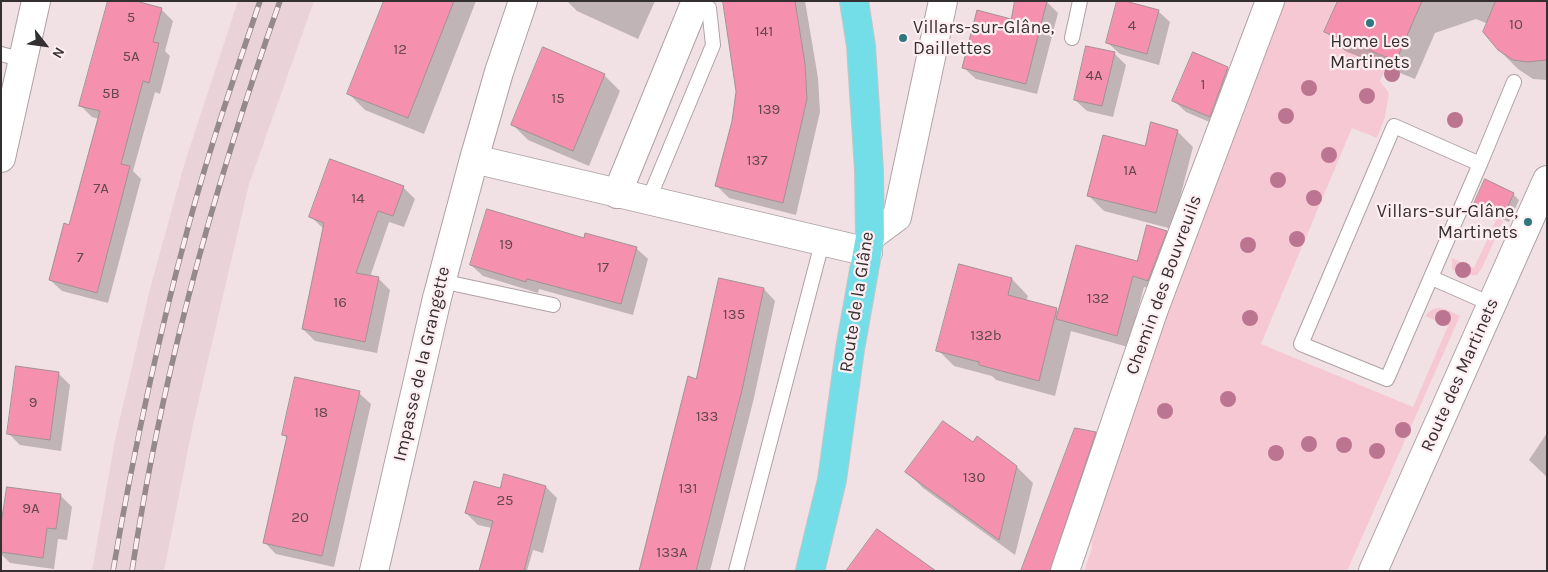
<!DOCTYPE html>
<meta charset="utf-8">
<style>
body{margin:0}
#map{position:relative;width:1548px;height:572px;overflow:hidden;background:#f1e1e5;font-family:Karla,sans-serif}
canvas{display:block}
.frame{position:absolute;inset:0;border:2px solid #342f30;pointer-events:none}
.north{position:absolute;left:20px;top:20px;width:50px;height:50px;-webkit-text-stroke:4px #feeef2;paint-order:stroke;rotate:120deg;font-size:14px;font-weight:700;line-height:20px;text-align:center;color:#342f30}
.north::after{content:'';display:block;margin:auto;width:18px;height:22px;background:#342f30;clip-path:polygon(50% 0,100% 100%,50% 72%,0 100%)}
</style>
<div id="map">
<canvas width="1548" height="572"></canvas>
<div class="frame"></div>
<div class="north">N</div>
</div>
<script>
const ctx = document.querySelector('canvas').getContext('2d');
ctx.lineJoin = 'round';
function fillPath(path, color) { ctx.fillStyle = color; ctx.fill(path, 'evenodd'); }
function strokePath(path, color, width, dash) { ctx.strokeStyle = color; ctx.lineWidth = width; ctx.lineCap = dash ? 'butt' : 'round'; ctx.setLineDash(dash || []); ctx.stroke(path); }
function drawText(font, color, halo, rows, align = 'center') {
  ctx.font = font + ' Karla,sans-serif'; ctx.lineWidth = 4.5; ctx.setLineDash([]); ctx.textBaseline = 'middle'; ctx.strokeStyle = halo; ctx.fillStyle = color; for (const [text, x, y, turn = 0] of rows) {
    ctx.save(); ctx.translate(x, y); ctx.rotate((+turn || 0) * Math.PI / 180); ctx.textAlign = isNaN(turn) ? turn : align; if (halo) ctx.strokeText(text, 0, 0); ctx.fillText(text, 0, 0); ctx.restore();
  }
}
fillPath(new Path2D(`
 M238,1H314L249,184L192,429L164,571H92L115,440L151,285L185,162Z`), '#e9d2d8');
fillPath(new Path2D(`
 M1275,1H1338L1325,32L1390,59L1380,81L1389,93L1385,117L1377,138L1352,128L1261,344L1413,407L1448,326L1425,316C1436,302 1447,310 1460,316L1347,571H1084L1092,548L1091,537L1263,31Z
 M1497,218L1503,221L1482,268L1477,275L1461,276L1452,269V258L1474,268Z`), '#f6c8d4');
fillPath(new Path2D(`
 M401,1H476L424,134L365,110L349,94Z
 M567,1H655L638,39L577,11Z
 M725,1H805L818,78L820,112L796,215L729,198L716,185L733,121L737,92Z
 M1046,1L1058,13L1037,94L976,79L964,68L1012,20Z
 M1339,1H1547V80L1533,79L1518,69L1498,49L1488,24L1476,19L1435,33L1415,79L1345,51L1326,32Z
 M161,9L173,21L165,51L170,56L160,94L155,92L133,171L141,179L108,303L62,291L50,280L70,226L99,119L92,117L80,105Z
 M1158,11L1170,22L1159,65L1120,54L1108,43Z
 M1114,53L1126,65L1113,117L1087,111L1075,100Z
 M1194,54L1228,68L1239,80L1221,127L1186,112L1174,101Z
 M604,75L620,91L589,166L528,140L512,124Z
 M1177,131L1193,147L1172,229L1104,211L1088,195L1146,147Z
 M403,187L415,199L404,227L389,222L370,277L378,278L390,290L377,353L315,341L303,329L324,229L311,217Z
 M1513,194L1519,200L1509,222L1481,210L1475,204Z
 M1166,232L1178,244L1160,291L1144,287L1128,347L1071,331L1055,396L996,380L992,376L954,366L938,350L1012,279L1028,296L1026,301L1056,309L1059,312L1138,263Z
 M584,239L636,248L648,259L633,315L539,289L538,293L483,276L471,265Z
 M764,289L775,301L753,402L710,571H640Z
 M58,373L70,385L61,451L20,445L8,433Z
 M359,393L371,404L334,567L276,554L264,542L288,439L284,435Z
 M1095,433L1111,449L1070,571H1022Z
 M1547,433V477L1529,460Z
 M973,444L1017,467L1033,483L1015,555L923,488L907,472Z
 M505,476L546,487L557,498L543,553L533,550L527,571H480L492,528L478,525L466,513L501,490Z
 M60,495L72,507L67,540L58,539L54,569L10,563L1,554V534Z`), '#0003');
const building = new Path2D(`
 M108,1H136L162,8L153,42L159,43L149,83L143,81L121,164L130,166L97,293L49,280L64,223L69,225L100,111L79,106Z
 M384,1H454L408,118L347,94Z
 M723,1H795L805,64L807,99L783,203L715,186L732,121L736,92Z
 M1015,1H1047L1026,84L962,68L977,10L1011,19Z
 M1117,1H1125L1159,10L1147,54L1106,43Z
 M1338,1H1422L1396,61L1324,32Z
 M1496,1H1547V60L1528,62L1513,60L1498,50L1483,32Z
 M1086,46L1115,52L1102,106L1074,100Z
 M543,47L605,74L573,151L511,125Z
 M1193,52L1228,67L1210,117L1172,101Z
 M1151,122L1178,130L1156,213L1087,196L1103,135L1145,146Z
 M330,159L404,186L393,216L378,211L356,273L379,277L365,342L302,329L324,223L309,217Z
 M1485,179L1514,193L1503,217L1474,204Z
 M487,209L584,238L585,233L637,247L621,304L527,279L526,282L470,265Z
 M1147,225L1167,231L1148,281L1133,276L1117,336L1056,319L1076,245L1137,261Z
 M959,264L1012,278L1008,295L1057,308L1039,381L979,365V362L936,351Z
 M719,278L764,288L742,390L696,571H639L688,376L696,379Z
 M16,366L59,372L50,440L7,434Z
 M295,377L360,391L322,556L263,543L287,436L282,435Z
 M943,421L973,442L977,436L1017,466L999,540L905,472Z
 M1075,428L1096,432L1050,571H1021Z
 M504,474L546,486L524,571H479L493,521L465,513L474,481L500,488Z
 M7,487L61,494L56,529L47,528L43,558L1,552V525Z
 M877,529L936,571H846Z`);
fillPath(building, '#f590ae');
strokePath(building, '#a09195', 1);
const lane = new Path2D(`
 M1072,38L1080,1
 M1,54L23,60
 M1394,126L1480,164L1387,379L1301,344Z
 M1480,164L1514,82
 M648,201L713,45L709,8
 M1432,278L1491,304
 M441,281L553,305
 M736,571L822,243`);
const street = new Path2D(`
 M1,158L36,1
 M474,159L499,72L523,1
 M617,194L696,1
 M870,237L897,217L943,1
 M374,571L437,298L474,159L868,252
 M1065,571L1154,309L1270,1
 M1373,571L1547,180`);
const primary = new Path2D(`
 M810,571L832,480L850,349L870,237L869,170L861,46L854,1`);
strokePath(lane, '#afa1a4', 16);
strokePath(street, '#afa1a4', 30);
strokePath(primary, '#c6c5c5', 30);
strokePath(lane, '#fff', 14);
strokePath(street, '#fff', 28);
strokePath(primary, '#74dee8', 28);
const rail = new Path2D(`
 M113,571C133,454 158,338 189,224C209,149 235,75 260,1
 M132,571C161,377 214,186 280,1`);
strokePath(rail, '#94898c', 5.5);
strokePath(rail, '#feeef2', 4, [11]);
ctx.fillStyle = '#bc7591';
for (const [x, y] of [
 [1392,74],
 [1309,88],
 [1367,96],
 [1286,116],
 [1455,120],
 [1329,155],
 [1278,180],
 [1314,198],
 [1297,239],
 [1248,245],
 [1463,270],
 [1250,318],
 [1443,318],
 [1228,399],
 [1165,411],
 [1403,430],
 [1309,444],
 [1344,445],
 [1377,451],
 [1276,453]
]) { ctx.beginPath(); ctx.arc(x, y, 8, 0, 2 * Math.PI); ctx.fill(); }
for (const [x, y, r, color] of [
 [1370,23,5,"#2e777f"],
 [903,38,5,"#2e777f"],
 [1528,222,5,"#2e777f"]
]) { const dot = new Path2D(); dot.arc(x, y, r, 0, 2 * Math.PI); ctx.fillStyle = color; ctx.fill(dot); strokePath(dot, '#feeef2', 2); }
drawText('15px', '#644750', null, [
 ["5",131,18],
 ["10",1516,25],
 ["4",1132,26],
 ["141",764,32],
 ["12",400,50],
 ["5A",131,57],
 ["4A",1094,76],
 ["1",1203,85],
 ["5B",111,94],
 ["15",558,99],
 ["139",769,110],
 ["137",757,161],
 ["1A",1130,171],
 ["7A",101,189],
 ["14",358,199],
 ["19",506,245],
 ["7",80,258],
 ["17",603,268],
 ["132",1098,299],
 ["16",340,303],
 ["135",734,315],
 ["132b",986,336],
 ["9",33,403],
 ["18",321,413],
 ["133",707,417],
 ["130",974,478],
 ["131",688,489],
 ["25",505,501],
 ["9A",31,509],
 ["20",300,518],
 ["133A",672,553]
]);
drawText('18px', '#342f30', '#feeef2', [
 ["Villars-sur-Glâne,",913,28],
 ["Daillettes",913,49],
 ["Home Les",1370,42,"center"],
 ["Martinets",1370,63,"center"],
 ["Villars-sur-Glâne,",1518,212,"right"],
 ["Martinets",1518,233,"right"]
], 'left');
drawText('18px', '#342f30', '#feeef2', [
 ["Chemin des Bouvreuils",1164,285,-70],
 ["Route de la Glâne",857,302,-81],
 ["Impasse de la Grangette",422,364,-77],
 ["Route des Martinets",1460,375,-66]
]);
</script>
